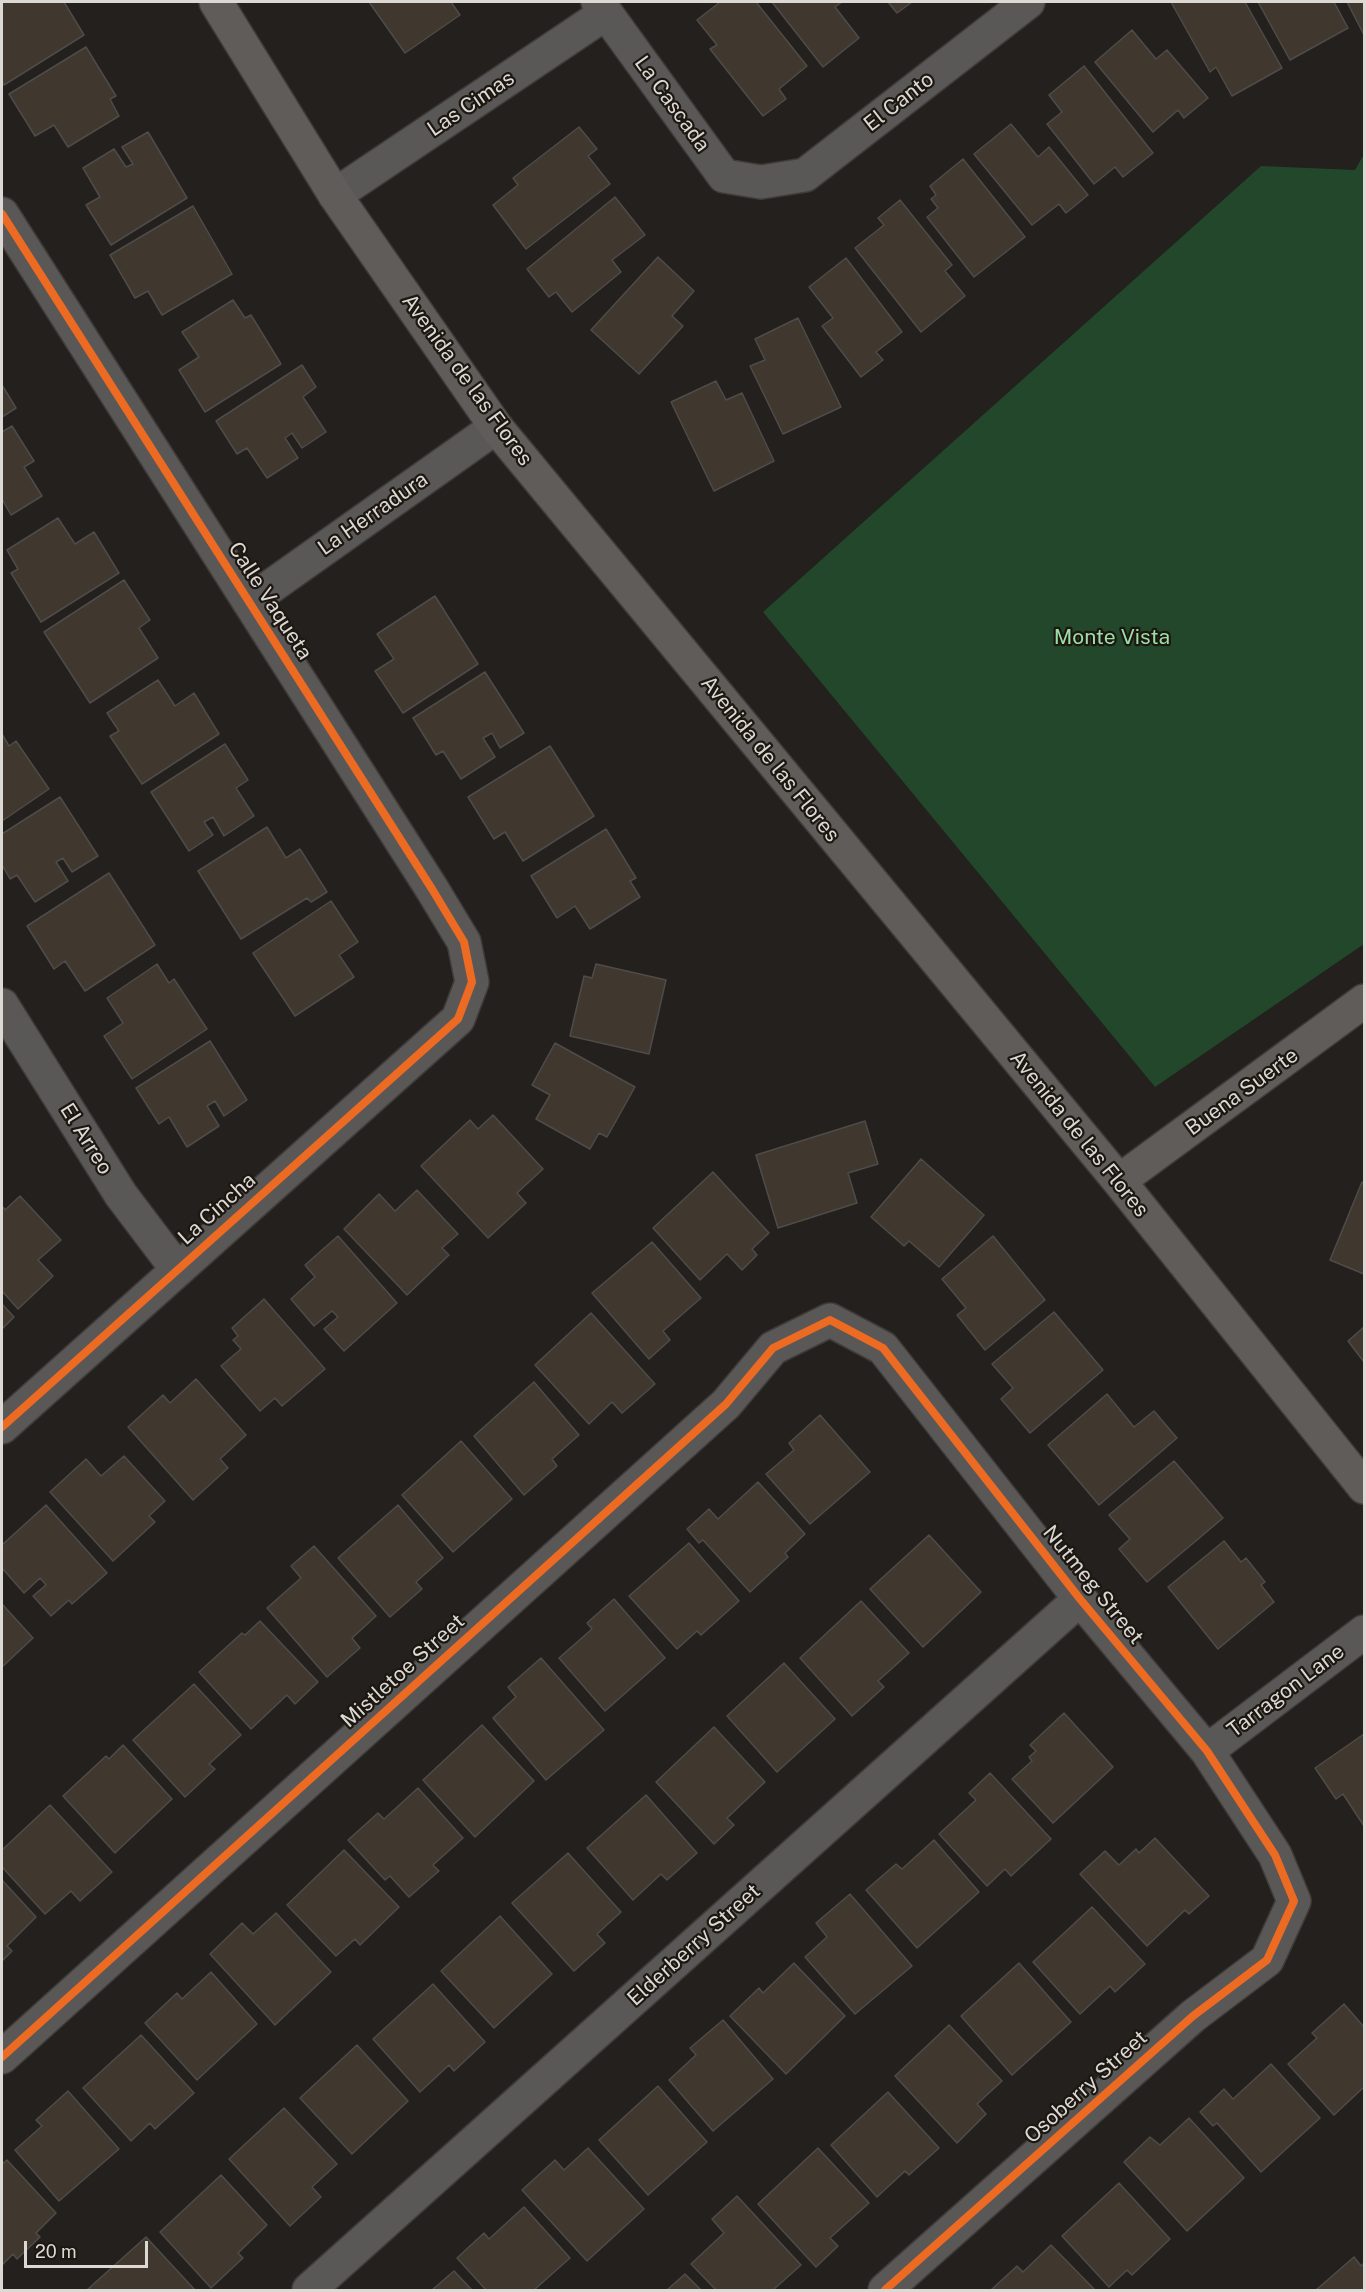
<!DOCTYPE html>
<style>
body{margin:0}
#map{position:relative;width:1366px;height:2292px;overflow:hidden;background:#23201d;font-family:"Public Sans",sans-serif}
canvas{display:block}
.frame{position:absolute;inset:0;border:3px solid #dcd8d4;pointer-events:none}
.scale{position:absolute;left:24px;top:2241px;width:124px;height:27px;box-sizing:border-box;border:3px solid #dcd8d4;border-top:0;padding-left:8px;font-size:18px;line-height:21px;white-space:nowrap;color:#dcd8d4;-webkit-text-stroke:4px #1d1711;paint-order:stroke}
</style>
<div id="map">
<canvas width="1366" height="2292"></canvas>
<div class="frame"></div>
<div class="scale">20 m</div>
</div>
<script>
const ctx = document.querySelector('canvas').getContext('2d');
ctx.lineJoin = 'round';
function fillPath(path, color) { ctx.fillStyle = color; ctx.fill(path, 'evenodd'); }
function strokePath(path, color, width, dash) { ctx.strokeStyle = color; ctx.lineWidth = width; ctx.lineCap = dash ? 'butt' : 'round'; ctx.setLineDash(dash || []); ctx.stroke(path); }
function drawText(font, color, halo, rows, align = 'center') {
  ctx.font = font + ' "Public Sans",sans-serif'; ctx.lineWidth = 4.5; ctx.setLineDash([]); ctx.textBaseline = 'middle'; ctx.strokeStyle = halo; ctx.fillStyle = color; for (const [text, x, y, turn = 0] of rows) {
    ctx.save(); ctx.translate(x, y); ctx.rotate((+turn || 0) * Math.PI / 180); ctx.textAlign = isNaN(turn) ? turn : align; if (halo) ctx.strokeText(text, 0, 0); ctx.fillText(text, 0, 0); ctx.restore();
  }
}
fillPath(new Path2D(`
 M1364,154V944L1155,1087L763,612L1261,166L1355,170Z`), '#22472a');
const building = new Path2D(`
 M2,2H64L84,35L4,85L2,80Z
 M369,2H451L460,15L405,53Z
 M720,2H756L807,66L779,89L786,99L763,116L710,49L717,45L697,20Z
 M772,2H842L835,7L859,38L823,67Z
 M888,2H912L897,13Z
 M1171,2H1245L1282,68L1232,96L1216,67L1210,72Z
 M1258,2H1334L1348,28L1290,60Z
 M1347,2H1364V35Z
 M1132,30L1156,59L1167,50L1208,98L1184,118L1178,110L1153,132L1095,62Z
 M86,47L116,96L110,99L119,116L68,147L54,125L35,136L9,94Z
 M1084,66L1153,153L1123,177L1115,167L1094,184L1047,124L1062,112L1049,95Z
 M1011,124L1038,157L1049,147L1088,195L1066,213L1059,204L1032,225L974,154Z
 M579,127L597,149L588,156L610,184L526,249L493,205L518,185L513,178Z
 M148,132L187,198L111,245L86,205L100,197L83,168L114,149L126,167L133,164L122,147Z
 M963,159L1025,237L974,277L927,217L938,208L931,199L936,195L930,186Z
 M615,197L645,235L612,260L621,272L572,312L556,292L549,297L527,269Z
 M900,200L952,265L945,271L965,296L921,332L855,248L884,225L878,218Z
 M193,206L232,274L162,315L148,291L135,298L110,255Z
 M658,257L694,291L672,316L683,326L639,374L591,330Z
 M846,258L902,332L876,352L883,360L861,377L822,326L833,318L809,287Z
 M233,300L245,318L251,315L281,364L205,412L179,370L199,357L182,332Z
 M798,318L841,407L783,434L750,366L765,360L755,339Z
 M302,365L316,387L303,397L326,432L302,448L292,433L285,438L298,458L267,478L247,448L237,454L216,421Z
 M716,381L726,400L742,393L774,461L714,491L671,402Z
 M2,385L16,408L2,417Z
 M12,426L34,461L24,467L42,496L11,515L2,499V432Z
 M58,518L75,544L94,532L119,573L41,622L11,573L18,569L7,550Z
 M124,580L150,620L139,628L158,658L90,703L44,632Z
 M435,596L478,664L403,713L375,671L394,659L377,634Z
 M485,672L524,733L500,748L492,733L483,738L495,757L461,779L443,751L436,755L413,718Z
 M158,680L175,706L194,693L219,734L142,784L110,736L119,731L107,713Z
 M2,734L9,746L16,741L49,789L2,821Z
 M225,744L248,780L236,788L254,816L224,836L213,817L204,822L213,835L189,851L151,792Z
 M550,746L594,816L523,861L505,832L494,839L468,797Z
 M60,797L98,856L72,872L63,858L56,862L68,881L35,902L17,875L10,879L2,865V834Z
 M267,827L286,858L300,849L327,892L311,902L307,898L241,939L198,871Z
 M606,829L636,878L630,881L640,897L590,929L575,906L557,918L531,876Z
 M109,873L155,945L85,991L65,961L54,969L27,926Z
 M331,901L358,942L339,955L354,977L295,1016L253,953Z
 M157,964L169,983L174,979L207,1029L132,1079L104,1036L123,1023L107,998Z
 M596,964L666,980L649,1054L570,1036L584,976L592,978Z
 M210,1041L247,1100L224,1116L215,1101L207,1106L219,1126L187,1147L169,1117L159,1124L136,1088Z
 M555,1043L635,1087L607,1137L599,1133L590,1149L536,1119L550,1095L532,1085Z
 M493,1115L543,1169L517,1193L526,1203L488,1238L421,1166L470,1120L478,1129Z
 M865,1121L878,1164L848,1173L857,1203L778,1228L756,1155Z
 M921,1159L984,1215L939,1267L909,1241L904,1246L871,1217Z
 M713,1172L769,1233L752,1249L757,1255L742,1270L727,1254L700,1280L653,1228Z
 M1362,1182L1364,1183V1274L1330,1260Z
 M417,1190L458,1234L442,1248L449,1255L407,1295L344,1229L379,1194L395,1211Z
 M20,1196L61,1240L38,1260L53,1276L18,1309L2,1291V1206L5,1210Z
 M338,1236L397,1303L344,1351L324,1329L338,1317L332,1311L314,1326L291,1299L315,1277L305,1265Z
 M993,1236L1045,1300L985,1350L957,1315L966,1308L942,1279Z
 M652,1242L701,1298L663,1331L670,1340L649,1359L592,1293Z
 M264,1299L325,1369L282,1406L275,1398L260,1411L221,1366L241,1349L233,1340L238,1336L232,1328Z
 M2,1304L14,1317L2,1329Z
 M1054,1312L1103,1370L1030,1433L1001,1399L1013,1388L992,1364Z
 M591,1313L655,1384L622,1413L612,1402L589,1424L535,1365Z
 M1364,1327V1362L1348,1341Z
 M196,1379L246,1435L220,1459L228,1468L193,1500L128,1427L163,1395L170,1403Z
 M534,1382L579,1435L552,1459L557,1466L524,1495L474,1436Z
 M1107,1394L1134,1427L1154,1411L1177,1438L1099,1505L1048,1445Z
 M820,1415L870,1472L810,1524L766,1474L794,1450L789,1443Z
 M461,1441L512,1499L453,1552L402,1495Z
 M124,1456L165,1501L149,1516L155,1522L113,1561L50,1492L86,1459L101,1476Z
 M1174,1461L1223,1518L1147,1582L1119,1549L1130,1539L1109,1515Z
 M758,1482L805,1534L785,1553L788,1557L750,1592L703,1540L699,1543L687,1529L709,1509L718,1519Z
 M46,1505L107,1573L72,1604L69,1600L51,1616L33,1596L46,1585L40,1578L24,1593L2,1568V1545Z
 M398,1505L443,1558L416,1582L422,1589L390,1617L338,1558Z
 M929,1535L981,1592L923,1647L870,1589Z
 M1224,1541L1241,1562L1246,1558L1265,1582L1261,1585L1274,1602L1218,1649L1168,1587Z
 M689,1543L739,1601L701,1635L697,1631L677,1649L629,1596Z
 M314,1546L376,1616L352,1638L360,1648L327,1677L267,1608L301,1578L291,1566Z
 M614,1599L665,1658L605,1711L559,1658L592,1629L587,1623Z
 M861,1601L909,1653L878,1681L884,1687L852,1716L800,1658Z
 M2,1604L33,1638L2,1667Z
 M260,1621L318,1682L295,1704L287,1695L251,1729L199,1672L242,1633L245,1635Z
 M541,1658L604,1730L546,1780L493,1718L516,1697L508,1687Z
 M784,1663L835,1719L777,1772L727,1716Z
 M194,1684L241,1735L209,1764L215,1769L185,1797L133,1740Z
 M1064,1713L1113,1767L1053,1823L1012,1779L1032,1761L1029,1757L1036,1751L1030,1745Z
 M482,1725L534,1781L475,1837L423,1780Z
 M714,1727L765,1782L727,1818L734,1825L714,1844L656,1782Z
 M1364,1734V1826L1343,1794L1336,1799L1315,1768Z
 M123,1745L172,1799L115,1853L63,1796L106,1756L109,1759Z
 M990,1773L1051,1839L1011,1876L1005,1869L987,1886L939,1834L976,1800L969,1793Z
 M418,1788L463,1838L433,1865L439,1871L409,1897L390,1876L385,1880L348,1840L378,1813L384,1819Z
 M646,1795L697,1853L667,1880L661,1874L633,1900L587,1848Z
 M50,1805L112,1872L80,1901L71,1891L45,1914L2,1867V1850Z
 M1155,1838L1209,1896L1189,1914L1185,1910L1147,1946L1080,1874L1105,1851L1119,1865L1136,1849L1139,1853Z
 M934,1840L979,1892L917,1948L866,1890L896,1864L902,1869Z
 M344,1850L399,1907L360,1945L355,1939L336,1956L287,1905Z
 M568,1853L621,1912L597,1934L605,1943L574,1971L512,1903Z
 M2,1880L36,1917L7,1946L12,1951L2,1961Z
 M850,1894L912,1966L855,2014L805,1957L827,1937L816,1923Z
 M1092,1907L1145,1964L1115,1992L1110,1986L1080,2014L1033,1962Z
 M276,1913L331,1972L275,2025L210,1954L242,1923L253,1934Z
 M500,1916L552,1974L494,2028L441,1971Z
 M794,1963L845,2016L786,2074L730,2016L759,1988L763,1993Z
 M1019,1963L1071,2022L1012,2075L961,2016Z
 M211,1972L257,2024L197,2080L145,2023L177,1993L182,1999Z
 M433,1984L485,2042L454,2071L449,2065L420,2092L373,2039Z
 M1344,2004L1364,2027V2087L1334,2115L1288,2064L1317,2038L1312,2033Z
 M723,2020L773,2079L713,2131L669,2080L696,2055L690,2048Z
 M949,2025L1002,2081L977,2104L986,2114L957,2143L895,2076Z
 M141,2035L194,2093L155,2129L150,2123L131,2141L83,2088Z
 M357,2045L408,2101L352,2154L300,2098Z
 M1271,2064L1320,2118L1261,2172L1217,2123L1213,2126L1200,2112L1224,2089L1233,2099Z
 M658,2086L707,2142L648,2195L599,2140Z
 M68,2091L119,2149L59,2201L15,2150L42,2126L36,2120Z
 M888,2092L939,2148L909,2175L905,2171L877,2197L831,2145Z
 M284,2108L337,2164L312,2187L321,2197L290,2226L229,2159Z
 M1189,2118L1244,2178L1187,2231L1124,2162L1150,2137L1160,2145Z
 M588,2148L644,2209L587,2261L522,2190L555,2160L564,2170Z
 M818,2148L869,2203L830,2238L838,2246L816,2267L758,2204Z
 M7,2160L56,2213L36,2233L40,2237L17,2259L13,2254L2,2265V2164Z
 M221,2175L267,2225L238,2253L243,2258L211,2288L160,2232Z
 M1119,2183L1170,2239L1132,2275L1127,2270L1109,2287L1062,2236Z
 M737,2196L801,2265L773,2290H716L691,2264L724,2233L712,2219Z
 M524,2207L570,2258L534,2290H486L457,2258L484,2233L489,2239Z
 M146,2237L195,2290H89L88,2289Z
 M1051,2245L1095,2290H991L1017,2266L1023,2272Z
 M1354,2257L1361,2266L1364,2263V2290H1316Z
 M454,2271L472,2290H432Z
 M685,2274L701,2290H667Z`);
fillPath(building, '#40372e');
strokePath(building, '#4e4c4a', 1.5);
const street = new Path2D(`
 M598,2L724,176L761,182L805,175L1028,2
 M335,195L606,13
 M2,214L432,889L464,942L472,982L458,1019L2,1427
 M249,602L496,427
 M2,1005L121,1195L177,1269
 M1207,1751L1364,1632
 M2,2057L726,1404L773,1348L830,1320L883,1348L1080,1599L1207,1751L1275,1855L1294,1901L1267,1960L1193,2016L885,2290
 M309,2290L1080,1599`);
const secondary = new Path2D(`
 M216,2L335,195L496,427L1119,1181L1364,1487
 M1119,1181L1364,1001`);
strokePath(street, '#3e3b38', 36);
strokePath(secondary, '#3e3b38', 36);
strokePath(street, '#5a5856', 33);
strokePath(secondary, '#5f5c5a', 33);
strokePath(new Path2D(`
 M2,214L432,889L464,942L472,982L458,1019L2,1427
 M2,2057L726,1404L773,1348L830,1320L883,1348L1080,1599L1207,1751L1275,1855L1294,1901L1267,1960L1193,2016L885,2290`), '#ed6a23', 8);
drawText('21px', '#dcd8d4', '#1d1711', [
 ["El Canto",899,102,-38],
 ["Las Cimas",471,104,-34],
 ["La Cascada",672,104,54],
 ["Avenida de las Flores",467,380,54],
 ["La Herradura",373,514,-35],
 ["Calle Vaqueta",270,601,57],
 ["Avenida de las Flores",770,759,51],
 ["Buena Suerte",1242,1092,-36],
 ["Avenida de las Flores",1079,1134,51],
 ["El Arreo",86,1139,58],
 ["La Cincha",217,1209,-42],
 ["Nutmeg Street",1093,1585,51],
 ["Mistletoe Street",403,1671,-42],
 ["Tarragon Lane",1286,1691,-37],
 ["Elderberry Street",694,1945,-42],
 ["Osoberry Street",1086,2087,-42]
]);
drawText('21px', '#9bdfa7', '#1d1711', [
 ["Monte Vista",1112,638]
]);
</script>
